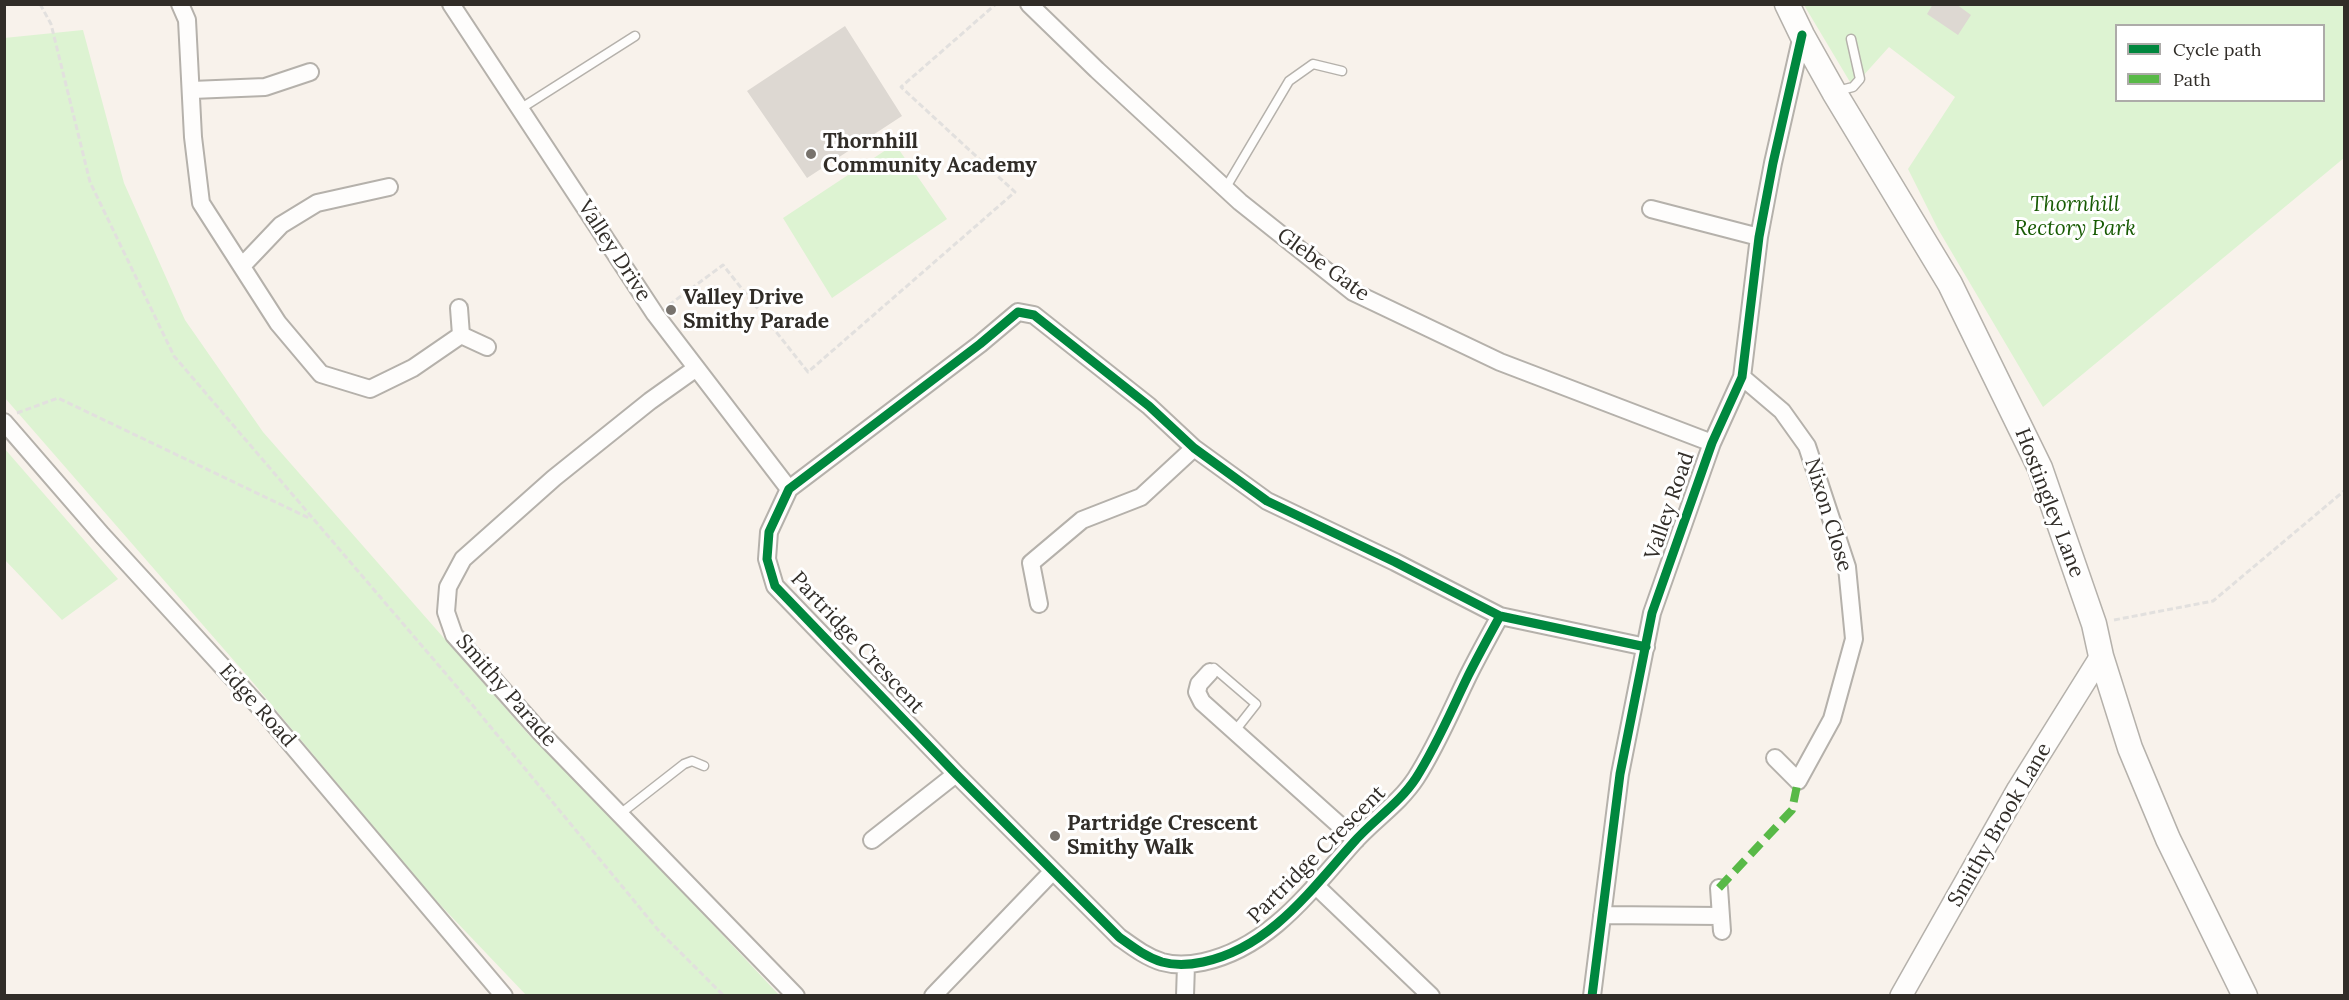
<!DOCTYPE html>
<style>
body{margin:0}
#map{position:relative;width:2349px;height:1000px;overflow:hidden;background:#f8f2eb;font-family:Lora,serif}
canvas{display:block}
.frame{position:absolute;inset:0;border:6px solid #312d28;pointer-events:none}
.legend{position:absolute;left:2115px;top:24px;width:210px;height:78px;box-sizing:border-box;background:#fff;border:2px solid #adaba9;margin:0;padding:8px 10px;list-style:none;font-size:18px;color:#312d28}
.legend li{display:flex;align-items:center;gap:12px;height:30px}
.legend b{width:30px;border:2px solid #adaba9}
</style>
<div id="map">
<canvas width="2349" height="1000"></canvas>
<div class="frame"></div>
<ul class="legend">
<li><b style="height:8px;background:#00873e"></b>Cycle path</li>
<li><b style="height:8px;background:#58b947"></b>Path</li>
</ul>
</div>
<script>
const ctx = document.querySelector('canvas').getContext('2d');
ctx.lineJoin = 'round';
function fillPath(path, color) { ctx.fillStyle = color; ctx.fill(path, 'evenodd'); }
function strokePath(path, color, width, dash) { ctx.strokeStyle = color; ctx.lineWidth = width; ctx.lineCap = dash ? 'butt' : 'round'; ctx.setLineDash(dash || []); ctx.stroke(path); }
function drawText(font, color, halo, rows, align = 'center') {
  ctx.font = font + ' Lora,serif'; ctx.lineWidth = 6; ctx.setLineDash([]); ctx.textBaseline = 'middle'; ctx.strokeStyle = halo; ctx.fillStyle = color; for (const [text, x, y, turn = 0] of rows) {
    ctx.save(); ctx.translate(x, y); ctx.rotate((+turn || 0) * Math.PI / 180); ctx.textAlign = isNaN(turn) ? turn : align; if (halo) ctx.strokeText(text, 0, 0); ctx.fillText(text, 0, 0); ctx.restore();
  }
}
fillPath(new Path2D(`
 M1804,5H2344V158L2043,407L1938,229L1908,169L1955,97L1889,47L1853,87ZM2116,26H2324V100H2116Z
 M83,30L124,183L185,320L263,432L529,735L615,820L779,995H526L427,891L250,679L5,398L4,38Z
 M895,144L947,219L832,298L783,218Z
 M4,448L118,579L62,620L5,560Z`), '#ddf3d2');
fillPath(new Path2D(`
 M1933,4H1956L1971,15L1958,35L1927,14Z
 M845,26L902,116L807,178L747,91Z`), '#ddd8d2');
const service = new Path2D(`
 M1837,91L1853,87L1860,79L1851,39
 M520,109L635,36
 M1225,189L1289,81L1313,64L1342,71
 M1210,672L1214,668L1256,704L1234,732
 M620,814L684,764L692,761L704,766`);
const minor = new Path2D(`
 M180,4L187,20L193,137L201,203L278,323L321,374L370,389L413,368L461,335L487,347
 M451,4L655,314L789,489
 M1029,4L1097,70L1240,202L1353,292L1500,362L1712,443
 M192,90L265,87L310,72
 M1651,209L1759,237
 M242,266L281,225L317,203L389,187
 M459,308L461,335
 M695,369L650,401L554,478L463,559L448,587L446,612L454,635L541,733L796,996
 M1742,377L1782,411L1807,446L1847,567L1854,639L1832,719L1798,781L1775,758
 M4,422L102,535L264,712L504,996
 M1039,604L1031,563L1082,520L1141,497L1194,448
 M1500,616C1489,636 1478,656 1468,676C1451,711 1437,745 1416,778C1399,804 1373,820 1353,843C1310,891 1269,948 1203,962C1189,965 1176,966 1162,962C1146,957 1133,947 1119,937L956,774L775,586L767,559L769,532L789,489L980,344L1018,312L1034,315L1149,406L1194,448L1267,501L1395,562L1500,616L1646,647
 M1210,672L1199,684L1197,692L1202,702L1356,840
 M872,840L956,774
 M1315,885L1431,996
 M1719,888L1722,931
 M1602,915L1721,916
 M933,996L1053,871
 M1185,996L1186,965
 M1592,996L1620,774L1652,613L1712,443L1742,377L1759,237L1773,163L1802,35`);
const tertiary = new Path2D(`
 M1901,996L2018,789L2101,656`);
const secondary = new Path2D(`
 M1787,4L1802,35L1834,92L1950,284L2040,468L2094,624L2101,656L2130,748L2168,839L2245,996`);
strokePath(service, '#b5b1ab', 11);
strokePath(minor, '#b5b1ab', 20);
strokePath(tertiary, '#b5b1ab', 24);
strokePath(secondary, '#b5b1ab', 27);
strokePath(new Path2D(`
 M40,4L51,24L90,182L174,356L470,702L659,931L724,996
 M669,305L723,265L808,372L1015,192L901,87L996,4
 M17,413L58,398L311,519
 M2114,620L2213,601L2344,491`), '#e2e0de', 3, [6, 3]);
strokePath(service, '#fefdfc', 8);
strokePath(minor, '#fefdfc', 16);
strokePath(tertiary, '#fefdfc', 21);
strokePath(secondary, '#fefdfc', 24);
strokePath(new Path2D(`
 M1719,888L1792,810L1798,781`), '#58b947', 8, [15, 8]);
strokePath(new Path2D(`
 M1500,616C1489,636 1478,656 1468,676C1451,711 1437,745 1416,778C1399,804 1373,820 1353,843C1310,891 1269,948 1203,962C1189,965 1176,966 1162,962C1146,957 1133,947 1119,937L956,774L775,586L767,559L769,532L789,489L980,344L1018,312L1034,315L1149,406L1194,448L1267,501L1395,562L1500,616L1646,647
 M1592,996L1620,774L1652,613L1712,443L1742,377L1759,237L1773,163L1802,35`), '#00873e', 9);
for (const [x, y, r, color] of [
 [811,154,6,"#77726c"],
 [671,310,6,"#77726c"],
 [1055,836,6,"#77726c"]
]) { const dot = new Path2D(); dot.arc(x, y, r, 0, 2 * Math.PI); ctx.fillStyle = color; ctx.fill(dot); strokePath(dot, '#fff', 2); }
drawText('bold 21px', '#312d28', '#fff', [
 ["Thornhill",823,142],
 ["Community Academy",823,166],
 ["Valley Drive",683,298],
 ["Smithy Parade",683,322],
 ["Partridge Crescent",1067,824],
 ["Smithy Walk",1067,848]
], 'left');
drawText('italic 21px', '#185b04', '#fff', [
 ["Thornhill",2075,205],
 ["Rectory Park",2075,229]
]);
drawText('21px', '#312d28', '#fff', [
 ["Valley Drive",614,251,57],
 ["Glebe Gate",1323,265,36],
 ["Hostingley Lane",2049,503,69],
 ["Valley Road",1670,506,-71],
 ["Nixon Close",1828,515,73],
 ["Partridge Crescent",857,643,47],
 ["Smithy Parade",506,691,49],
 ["Edge Road",257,706,48],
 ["Smithy Brook Lane",2000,825,-60],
 ["Partridge Crescent",1317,855,-45]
]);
</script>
